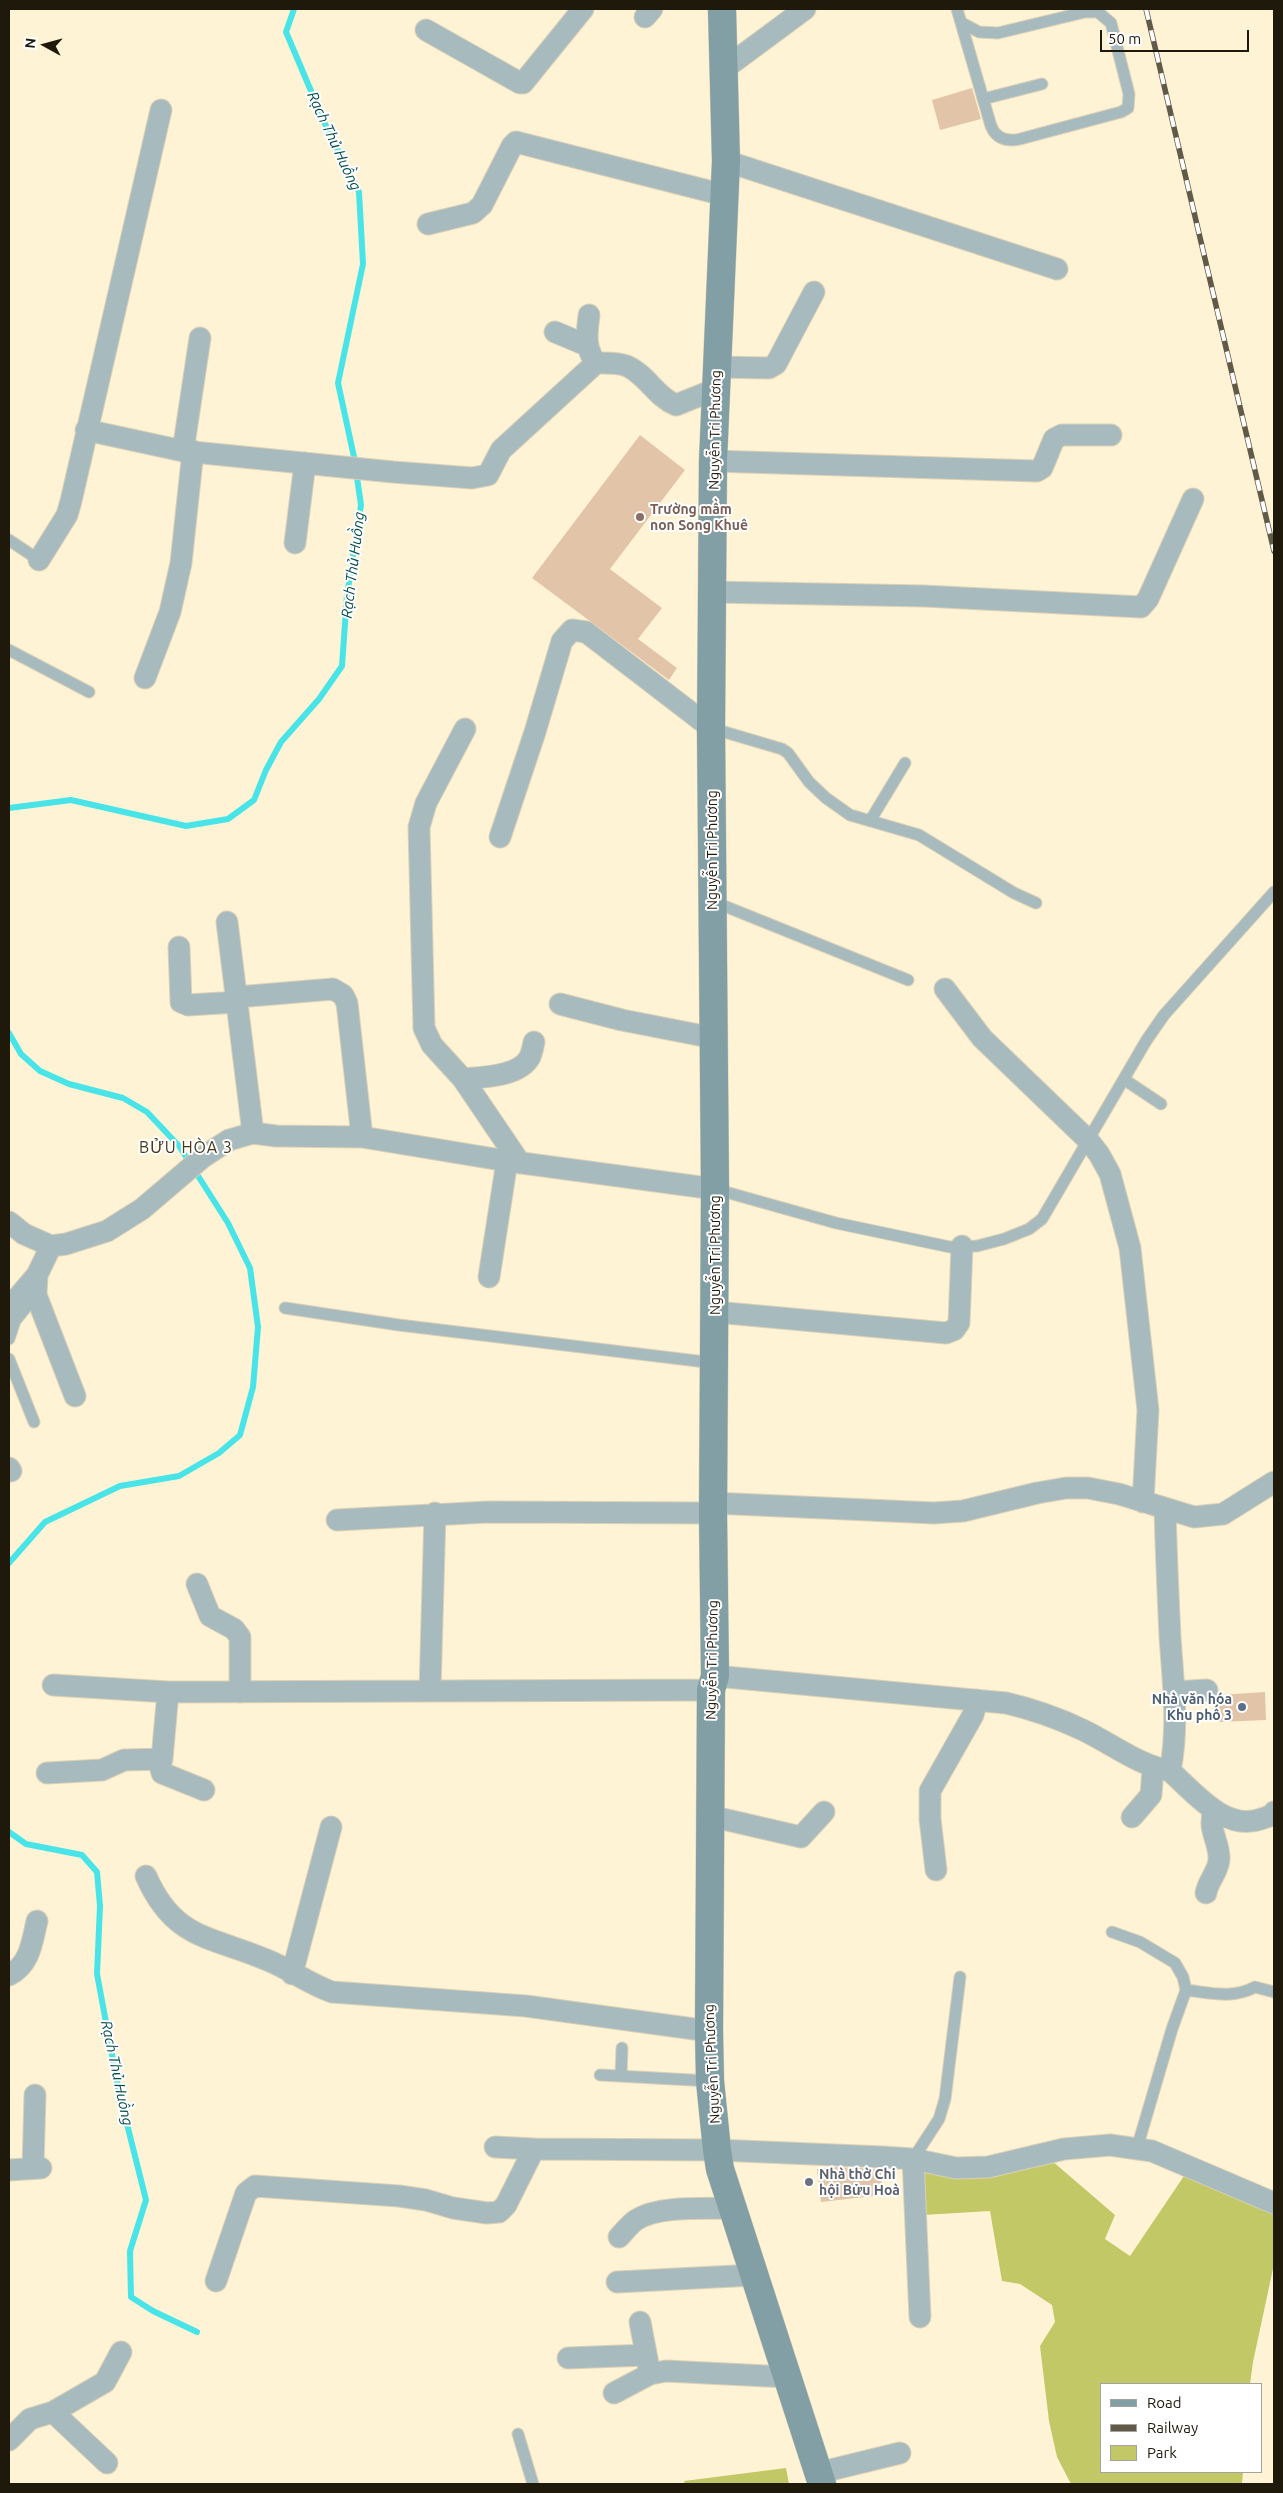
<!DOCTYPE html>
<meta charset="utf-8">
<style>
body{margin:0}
#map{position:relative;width:1283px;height:2493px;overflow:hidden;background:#fff3d6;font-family:Ubuntu,sans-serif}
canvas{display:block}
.frame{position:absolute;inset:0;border:10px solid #1e190b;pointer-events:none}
.legend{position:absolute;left:1100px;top:2383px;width:162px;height:90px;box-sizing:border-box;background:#fff;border:1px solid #a5a39d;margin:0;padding:6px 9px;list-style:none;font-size:15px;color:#1e190b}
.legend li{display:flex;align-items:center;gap:10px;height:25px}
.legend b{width:25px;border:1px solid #a5a39d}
.north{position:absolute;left:20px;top:20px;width:50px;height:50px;-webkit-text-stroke:4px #fff;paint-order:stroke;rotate:277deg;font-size:14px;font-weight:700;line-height:20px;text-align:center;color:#1e190b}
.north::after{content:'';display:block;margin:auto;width:18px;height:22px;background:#1e190b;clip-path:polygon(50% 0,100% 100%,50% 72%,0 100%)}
.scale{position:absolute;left:1100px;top:30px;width:149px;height:22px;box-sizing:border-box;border:2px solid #1e190b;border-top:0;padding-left:6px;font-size:15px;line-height:18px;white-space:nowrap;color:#1e190b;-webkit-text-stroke:4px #fff;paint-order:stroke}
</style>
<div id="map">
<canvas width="1283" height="2493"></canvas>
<div class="frame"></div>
<ul class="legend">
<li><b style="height:6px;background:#829fa5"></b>Road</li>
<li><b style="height:6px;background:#625a48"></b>Railway</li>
<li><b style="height:14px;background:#c3c866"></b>Park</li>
</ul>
<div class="north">N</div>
<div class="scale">50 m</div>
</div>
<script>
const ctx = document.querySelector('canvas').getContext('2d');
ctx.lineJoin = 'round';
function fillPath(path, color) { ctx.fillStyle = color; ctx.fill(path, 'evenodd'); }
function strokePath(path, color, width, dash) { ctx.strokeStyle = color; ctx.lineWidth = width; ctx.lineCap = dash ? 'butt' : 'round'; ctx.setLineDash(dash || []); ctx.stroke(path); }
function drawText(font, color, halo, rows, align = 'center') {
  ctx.font = font + ' Ubuntu,sans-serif'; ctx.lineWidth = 4; ctx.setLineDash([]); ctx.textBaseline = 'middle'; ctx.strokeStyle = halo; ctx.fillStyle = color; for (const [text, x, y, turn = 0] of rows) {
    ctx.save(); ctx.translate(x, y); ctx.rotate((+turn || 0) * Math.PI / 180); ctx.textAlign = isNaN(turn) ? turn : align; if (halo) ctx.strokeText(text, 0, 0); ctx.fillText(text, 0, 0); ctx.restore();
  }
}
fillPath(new Path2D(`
 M1051,2160L1115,2215L1105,2239L1130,2256L1186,2173L1274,2211V2264L1253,2362L1250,2384H1102V2472H1243L1242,2484H1071L1057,2457L1049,2421L1040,2346L1055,2322L1052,2305L1020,2284L1002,2281L990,2211L923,2215L921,2168Z
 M786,2468L789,2484H685L684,2481Z`), '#c3c866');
strokePath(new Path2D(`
 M9,808L71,800L186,826L228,819L254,800L266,770L281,742L319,699L342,666L347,595L361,505L354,457L338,383L363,264L359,192L325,124L286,32L294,9
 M9,1033L21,1054L40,1071L69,1084L123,1098L147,1112L179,1146L228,1223L250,1268L258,1327L253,1387L240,1435L219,1453L179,1476L120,1486L45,1522L9,1563
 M9,1832L26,1844L82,1855L97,1872L100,1906L97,1974L119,2092L146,2200L130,2251L131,2297L153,2311L197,2332`), '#48e4e8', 6);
fillPath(new Path2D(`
 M972,88L981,119L940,130L932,100Z
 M640,435L685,470L610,569L662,608L638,639L677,668L669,680L532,578Z
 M1265,1692L1266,1720L1219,1722L1218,1695Z
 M835,2167L881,2169L882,2195L821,2202L817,2169Z`), '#e2c5a9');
const lane = new Path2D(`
 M957,9L991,126C996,139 1007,142 1020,139L1121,112L1128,108L1129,94L1111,23L1098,12H1085L998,33L979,32L962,23
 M983,99L1042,84
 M9,540L39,560
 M9,650L89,692
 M711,728L782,749L788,753L809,782L826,798L850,815L919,835L1014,893L1036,903
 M870,821L905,763
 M712,901L908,980
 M1125,1080L1161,1104
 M715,1189L836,1223L950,1247L977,1246L1004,1239L1029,1229L1042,1219L1146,1041L1164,1015L1274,892
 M285,1308L399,1325L714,1363
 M9,1339L15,1321L36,1295
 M9,1359L34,1422
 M1112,1932L1140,1942L1175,1963L1183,1977L1186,1990L1172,2029L1137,2148
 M1186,1990C1211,1993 1233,1999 1255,1987L1274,1992
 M600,2075L710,2081
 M621,2076L622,2048
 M913,2159L939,2119L945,2099L960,1977
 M518,2434L533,2484`);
const street = new Path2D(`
 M645,17L652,9
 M426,30L520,83H523L583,9
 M724,69L805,9
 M726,161L1057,269
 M428,224L473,213L482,205L512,146L516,142L724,195
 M589,315C587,333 584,347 596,363
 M555,332L586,345
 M716,367L769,368L776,364L814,292
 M86,430L183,451L393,472L472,478L488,475L501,450L596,363C606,363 617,362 627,366C647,375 656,397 676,405L716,389
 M183,451L200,338
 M713,461L1037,471L1042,468L1054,439L1062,435H1111
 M295,543L305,463
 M39,560L67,515L71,501L161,110
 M712,592L924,596L1141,607L1148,599L1193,499
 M145,678L170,612L181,563L193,451
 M465,729L426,803L419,827L424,1028L432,1045L463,1079L520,1163
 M500,837L535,732L562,641L572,630L586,632L711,728
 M227,922L253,1133
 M179,947L181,1002L188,1005L238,1002
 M945,989L982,1038L1088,1140L1099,1154L1110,1174L1130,1248L1148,1410L1143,1502
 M237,997L333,989L343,995L347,1003L362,1137
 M560,1004L622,1020L714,1038
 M463,1079C482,1077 519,1077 530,1057C532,1052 533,1047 534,1042
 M9,1222L24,1234L51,1246L66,1244L107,1231L142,1209L203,1157L229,1140L253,1133L276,1136L362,1137L507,1161L715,1189
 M51,1246L37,1275L36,1295L75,1396
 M489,1277L507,1161
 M9,1308L37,1275
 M715,1312L946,1333L954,1330L959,1323L962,1246
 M9,1468L11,1471
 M713,1503L934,1513L963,1511L1037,1493L1066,1488H1088L1119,1494L1194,1517L1223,1514L1274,1482
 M1165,1508C1166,1551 1168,1594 1170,1637C1173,1681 1179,1727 1170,1771C1194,1792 1225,1832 1261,1819C1266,1817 1271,1817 1274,1812
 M337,1520L488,1512L713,1513
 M197,1584L210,1616L234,1629L240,1637V1692
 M715,1676L1006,1703C1032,1709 1058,1718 1083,1730C1112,1744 1138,1765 1170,1771
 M53,1685L168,1692L711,1690
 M430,1691L435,1513
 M1174,1692L1207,1690
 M162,1759L160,1766L162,1773L204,1790
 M47,1773L102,1770L124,1760L162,1759L168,1692
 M710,1816L801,1837L824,1812
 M1132,1817L1151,1795L1153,1768
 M936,1870L930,1819V1791L973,1715L977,1700
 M146,1876C174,1940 211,1936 267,1960C290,1969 309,1984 332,1992L526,2006L709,2031
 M1206,1893C1208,1881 1218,1872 1219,1860C1220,1841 1207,1831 1214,1810
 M292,1974L331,1827
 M9,1975C30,1965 32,1942 37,1921
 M495,2147L534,2149
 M913,2159L920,2317
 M33,2168L35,2095
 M9,2170L41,2168
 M619,2237C624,2232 630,2224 636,2220C659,2205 706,2209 733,2208
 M216,2281L246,2193L255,2186L399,2196L426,2200L453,2208L487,2213L499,2212L506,2205L534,2149L717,2150L883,2157L913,2159L956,2168L988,2167L1064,2149L1110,2145L1152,2151L1274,2203
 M617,2282L755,2275
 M640,2322L649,2369
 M568,2358L646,2355
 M614,2393L650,2374L666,2371L787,2377
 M53,2412L107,2463
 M9,2440L30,2419L53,2412L105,2382L121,2352
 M818,2473L900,2453`);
const secondary = new Path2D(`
 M722,9L726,161L713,461L711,728L715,1189L713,1513L715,1676L711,1690L709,2031L710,2081L717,2150L720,2169L822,2484`);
strokePath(lane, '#dbd0b6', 13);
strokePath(street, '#dbd0b6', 23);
strokePath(secondary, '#dbd0b6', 29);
strokePath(lane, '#a7bbbf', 11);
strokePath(street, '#a7bbbf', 21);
strokePath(secondary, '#829fa5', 28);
const rail = new Path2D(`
 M1146,9L1274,551`);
strokePath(rail, '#625a48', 5.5);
strokePath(rail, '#fff', 4, [11]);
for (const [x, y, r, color] of [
 [640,517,5,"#8d6e63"],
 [1242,1707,5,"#5c6f8a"],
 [809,2182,5,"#6b7280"]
]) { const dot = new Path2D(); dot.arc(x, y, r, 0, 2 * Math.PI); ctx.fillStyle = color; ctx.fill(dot); strokePath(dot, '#fff', 2); }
drawText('14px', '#1e190b', '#fff', [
 ["Nguyễn Tri Phương",715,430,-89],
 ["Nguyễn Tri Phương",712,850,-90],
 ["Nguyễn Tri Phương",715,1255,-90],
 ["Nguyễn Tri Phương",712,1660,-89],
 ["Nguyễn Tri Phương",712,2064,-93]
]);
drawText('bold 14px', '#785e54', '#fff', [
 ["Trường mầm",650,509],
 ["non Song Khuê",650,525]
], 'left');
drawText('bold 14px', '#4e5e75', '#fff', [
 ["Nhà văn hóa",1232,1699],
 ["Khu phố 3",1232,1715]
], 'right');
drawText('bold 14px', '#5b616d', '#fff', [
 ["Nhà thờ Chi",819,2174],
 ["hội Bửu Hoà",819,2190]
], 'left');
drawText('italic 15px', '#074d4f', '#fff', [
 ["Rạch Thủ Huồng",334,141,65],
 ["Rạch Thủ Huồng",353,565,-83],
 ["Rạch Thủ Huồng",117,2073,78]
]);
ctx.letterSpacing = '1px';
drawText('16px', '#45391a', '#fff', [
 ["BỬU HÒA 3",186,1148]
]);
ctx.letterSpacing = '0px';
</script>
